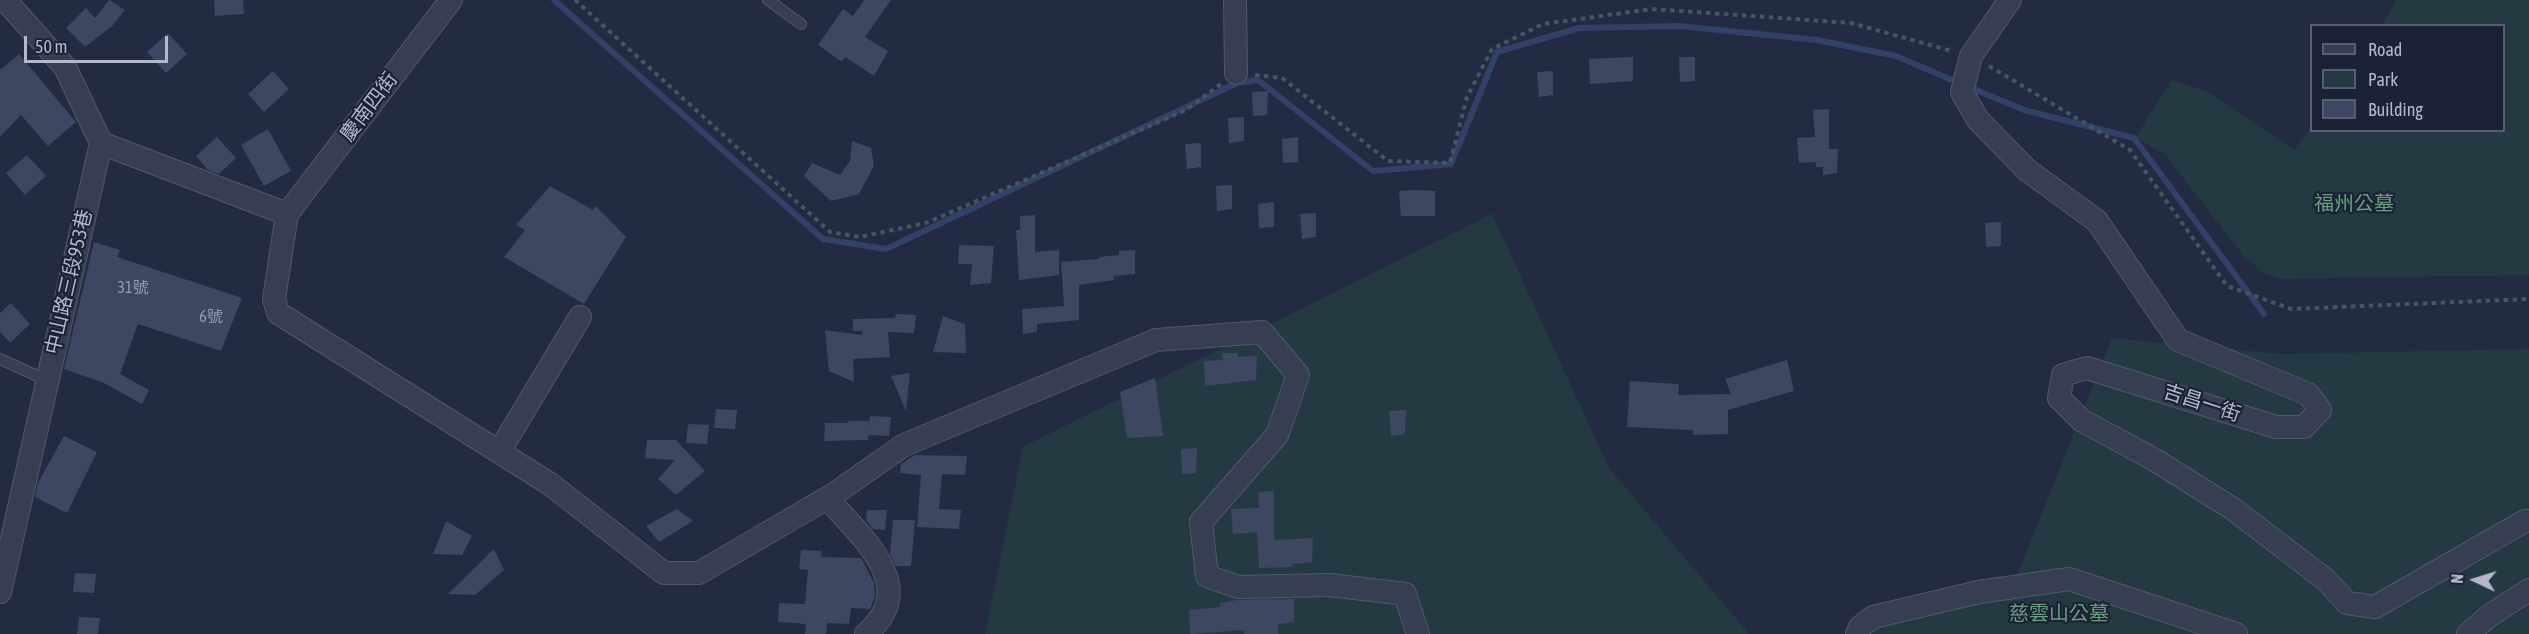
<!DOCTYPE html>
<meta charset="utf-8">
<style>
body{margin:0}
#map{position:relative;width:2529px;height:634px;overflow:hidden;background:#222b41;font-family:"Asap Condensed",sans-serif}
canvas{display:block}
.legend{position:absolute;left:2310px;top:24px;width:195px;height:108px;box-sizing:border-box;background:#1c2236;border:2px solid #585e72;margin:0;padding:8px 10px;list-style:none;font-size:18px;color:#b3b9cb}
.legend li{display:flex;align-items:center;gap:12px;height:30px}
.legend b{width:30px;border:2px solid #585e72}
.north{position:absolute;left:2445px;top:550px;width:60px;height:60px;-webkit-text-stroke:4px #1c2236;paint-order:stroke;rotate:274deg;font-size:16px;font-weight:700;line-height:24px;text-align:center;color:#b3b9cb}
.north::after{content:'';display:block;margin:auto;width:21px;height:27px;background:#b3b9cb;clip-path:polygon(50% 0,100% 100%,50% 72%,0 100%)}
.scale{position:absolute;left:24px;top:36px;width:144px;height:27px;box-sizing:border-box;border:3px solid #b3b9cb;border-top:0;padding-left:8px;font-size:18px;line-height:21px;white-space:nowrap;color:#b3b9cb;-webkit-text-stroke:4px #1c2236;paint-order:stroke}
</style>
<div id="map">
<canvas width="2529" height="634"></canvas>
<ul class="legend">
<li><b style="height:8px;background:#373e51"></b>Road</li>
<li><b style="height:16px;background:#243a42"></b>Park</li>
<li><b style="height:16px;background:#3e4762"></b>Building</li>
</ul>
<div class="north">N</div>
<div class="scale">50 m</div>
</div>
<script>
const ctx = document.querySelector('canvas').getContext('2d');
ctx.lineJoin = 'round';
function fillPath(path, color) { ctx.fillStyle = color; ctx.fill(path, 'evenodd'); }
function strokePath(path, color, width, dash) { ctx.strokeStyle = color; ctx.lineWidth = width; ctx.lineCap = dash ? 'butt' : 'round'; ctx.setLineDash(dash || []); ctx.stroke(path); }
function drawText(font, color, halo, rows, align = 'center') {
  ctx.font = font + ' "Asap Condensed","Noto Sans TC",sans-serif'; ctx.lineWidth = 4.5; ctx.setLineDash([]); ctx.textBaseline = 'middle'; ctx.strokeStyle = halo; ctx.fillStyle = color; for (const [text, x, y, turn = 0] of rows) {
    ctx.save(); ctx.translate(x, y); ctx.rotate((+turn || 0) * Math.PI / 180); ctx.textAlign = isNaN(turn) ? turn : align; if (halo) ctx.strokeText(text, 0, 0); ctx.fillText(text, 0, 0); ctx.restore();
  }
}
fillPath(new Path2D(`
 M2396,0H2529V275L2283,279L2263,273L2243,255L2165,155L2136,137L2171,80L2210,93L2294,150L2311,128L2312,130H2504V26L2382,25Z
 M1492,214L1609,468L1749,634H985L1023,447Z
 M2112,338L2281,354L2529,349V634H1867L1862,613L2008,598Z`), '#243a42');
strokePath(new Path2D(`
 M554,0L823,239L886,249L1237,83L1258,80L1373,171L1451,164L1497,52L1579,28L1679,26L1817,40L1896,56L1959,83
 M1969,87L2024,110L2134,138L2264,314`), '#334168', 6);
fillPath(new Path2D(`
 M109,0L125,10L112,26L85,47L66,28L86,8L95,18Z
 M214,0H243L244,14L215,16Z
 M864,0H891L865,37L888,51L874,76L845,57L842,62L818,45L843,9L853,16Z
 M168,33L187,54L166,73L147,52Z
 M19,54L76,122L48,146L21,115L0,137V70Z
 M1633,57V81L1590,84L1589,59Z
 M1679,57H1695V81L1680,82Z
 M273,71L289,89L264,112L248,94Z
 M1553,71V95L1539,97L1537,72Z
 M1268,91L1267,115L1253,116L1252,92Z
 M1829,109V149H1838L1837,173L1823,175V167H1816V162L1799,163L1797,138L1815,137L1813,110Z
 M1244,117V141L1229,143L1228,118Z
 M268,129L291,171L264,186L241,145Z
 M217,137L236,158L219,174L208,170L196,156Z
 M1298,137V162L1283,163L1282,139Z
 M852,141L871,148L874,166L859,194L831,201L804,176L812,163L840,175L850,161Z
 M1201,143V167L1187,169L1185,144Z
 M27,155L46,176L25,195L6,173Z
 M1232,185V209L1217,211L1216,186Z
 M550,186L593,210L596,206L626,237L584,304L504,257L525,230L516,225Z
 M1415,190L1435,191V216H1401L1399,191Z
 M1274,202V227L1259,228L1258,204Z
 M1316,213V237L1302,239L1300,214Z
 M1035,215V252L1059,250V275L1019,280L1016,230H1020V216Z
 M2001,222V246L1986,247L1985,223Z
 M94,242L120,250L117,257L242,298L221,351L138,324L120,374L149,390L142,404L104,383L64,369Z
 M959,245L994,246L991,283L970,285L972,264H958Z
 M1135,250V274L1114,276V280L1079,285V320L1037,324V332L1023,334L1022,309L1064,306L1061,262L1099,259V257L1119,255V251Z
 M11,303L30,324L10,343L0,332V313Z
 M896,314L916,315L914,333L888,332L890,357L853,359L854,382L829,371L825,330L862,335V331H853V319L895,318Z
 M943,316L965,324L966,353L933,352Z
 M1222,353H1238V357L1257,356L1256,380L1205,386L1204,361L1223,360Z
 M1787,360L1794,391L1728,410V434L1693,435V430L1627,427L1630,381L1679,384L1678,395L1731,394L1725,379Z
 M910,373L906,411L891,376Z
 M1155,378L1163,436L1127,438L1120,392Z
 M716,409L737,410L735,429L714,428Z
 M1406,410L1405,434L1391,436L1389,411Z
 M870,416L891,417L889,436L868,435Z
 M849,421H869L868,440L824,441L825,423H848Z
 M688,424L709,425L707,444L686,443Z
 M64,436L97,452L67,513L35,497L38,483Z
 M647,440H676L705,471L676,495L658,479L675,460L645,458Z
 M1197,448L1196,473L1182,474L1181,449Z
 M915,455L967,456L965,475L942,474L939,509L961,510L959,529L917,527L921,475L900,473L901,464Z
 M1274,491V540L1313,538L1312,562L1292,564V567L1259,568L1257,532L1233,534L1231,509L1259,508L1258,492Z
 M677,509L693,521L659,542L646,526Z
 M867,510H887L885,530L873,529L866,520Z
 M893,520H915L911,566H896L890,554Z
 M446,521L472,536L462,555L433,554Z
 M494,549L504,570L475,595L448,594Z
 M801,550L822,551L821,557L861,558L874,583L875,596L870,609L851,608L849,624L827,623L826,634H805L806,624L778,622L779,603L805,604L808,570L799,569Z
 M75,573L96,574L94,593L73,592Z
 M1294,599V622L1278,624V634H1244V630L1190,634L1189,610L1220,607V603L1237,600Z
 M79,617L100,618L98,634H77Z`), '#3e4762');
const service = new Path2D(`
 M768,0L801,24
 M0,359L46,380`);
const minor = new Path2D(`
 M1235,0L1236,73
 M2010,0L1971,56L1962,92L1978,120L2027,170L2097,221L2178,340L2308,394L2320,410L2304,427H2276L2087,368L2063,375L2059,398L2081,420L2155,460L2233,509L2326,580L2347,603L2375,607L2525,521H2529
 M101,143L287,214L274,299L278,313L550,484L664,573H699L834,494L904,445L1156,340L1262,332L1298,375L1277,435L1201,522L1207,576L1238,587L1330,585L1405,594L1418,634
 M287,214L451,0
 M499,452L580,317
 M827,498C860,536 922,586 866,634
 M0,592L101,143L65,67L5,0
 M1857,634L1860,627L1873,617L1979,592L2069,579L2236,634
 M2468,634L2489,616L2529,590`);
strokePath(service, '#52586b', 12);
strokePath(minor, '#52586b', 24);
strokePath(new Path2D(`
 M575,0L830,232L860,237L926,223L1186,110L1221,84
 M1989,66L2130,150L2227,286L2291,309L2529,299
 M1255,75L1282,78L1388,161L1450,163L1467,97L1492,49L1543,24L1652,9L1851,23L1952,51`), '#42575f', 4, [4.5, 4.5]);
strokePath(service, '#373e51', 10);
strokePath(minor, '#373e51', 22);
drawText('16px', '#969cb1', null, [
 ["31號",133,288],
 ["6號",211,317]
]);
drawText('20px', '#b3b9cb', '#1c2236', [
 ["慶南四街",369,107,-53],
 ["中山路三段953巷",69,282,-77],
 ["吉昌一街",2202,403,18]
]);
drawText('20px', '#689f7d', '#1c2236', [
 ["福州公墓",2354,204],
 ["慈雲山公墓",2059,614]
]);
</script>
